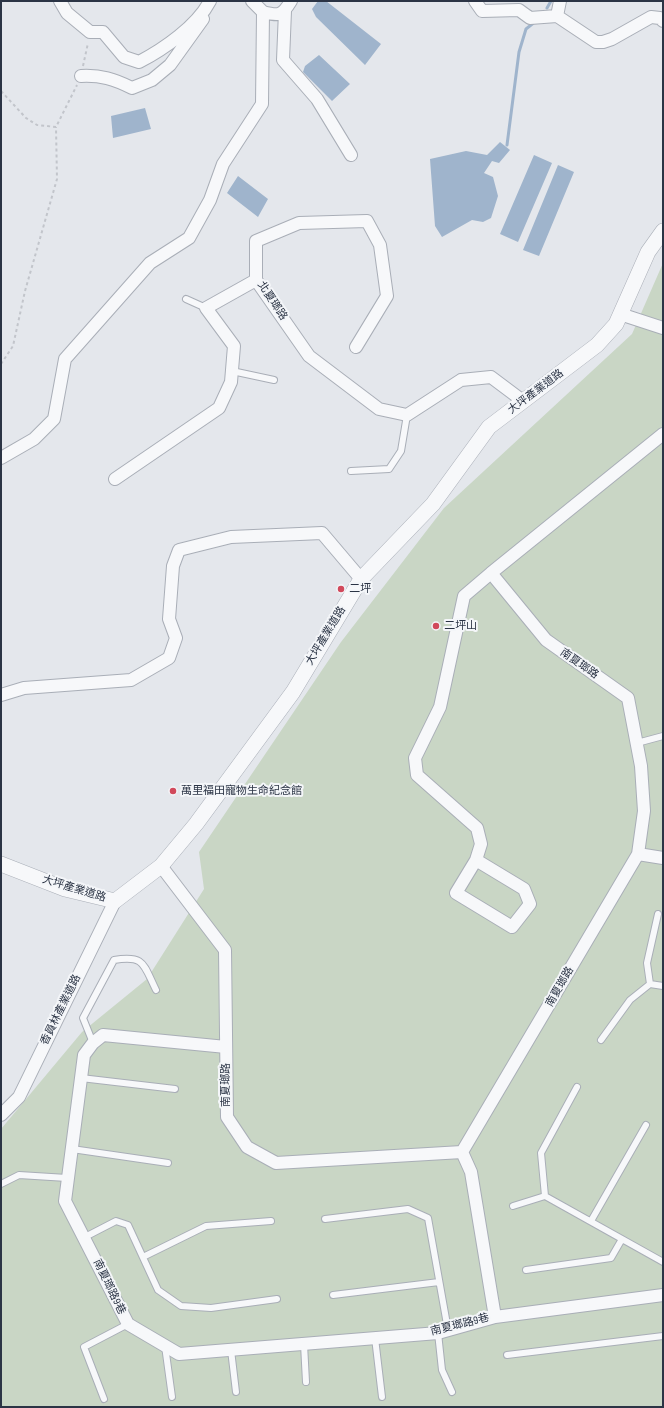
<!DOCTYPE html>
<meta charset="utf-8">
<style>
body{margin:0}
#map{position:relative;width:664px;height:1408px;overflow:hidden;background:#e4e7ec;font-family:"Sofia Sans Condensed",sans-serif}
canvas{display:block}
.frame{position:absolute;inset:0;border:2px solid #2b3445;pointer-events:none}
</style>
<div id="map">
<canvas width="664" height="1408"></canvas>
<div class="frame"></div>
</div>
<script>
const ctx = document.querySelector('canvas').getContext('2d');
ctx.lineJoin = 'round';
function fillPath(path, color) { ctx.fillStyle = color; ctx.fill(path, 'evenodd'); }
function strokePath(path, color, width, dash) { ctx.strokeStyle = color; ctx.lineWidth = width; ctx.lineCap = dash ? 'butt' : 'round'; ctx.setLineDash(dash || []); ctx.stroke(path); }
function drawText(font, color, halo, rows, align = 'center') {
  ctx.font = font + ' "Sofia Sans Condensed","Noto Sans TC",sans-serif'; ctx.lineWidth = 4; ctx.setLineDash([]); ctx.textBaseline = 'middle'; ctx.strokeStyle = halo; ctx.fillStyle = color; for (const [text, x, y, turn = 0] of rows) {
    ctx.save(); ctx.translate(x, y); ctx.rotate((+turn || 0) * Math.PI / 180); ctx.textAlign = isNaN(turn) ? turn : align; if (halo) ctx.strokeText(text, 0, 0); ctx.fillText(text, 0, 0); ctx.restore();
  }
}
fillPath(new Path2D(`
 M663,263V1407H1V1129L82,1032L147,979L204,889L199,852L341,642L444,508L632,334Z`), '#c9d6c5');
fillPath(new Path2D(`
 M318,1H326L381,44L365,65L316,17L312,9Z
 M319,55L350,84L332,101L303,72L305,66Z
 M145,108L151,129L113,138L111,116Z
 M500,142L510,150L499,163L492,161L484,173L493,177L498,196L491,218L483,222L472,220L442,237L435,226L430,159L466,151L487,155Z
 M534,155L552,163L518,242L500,234Z
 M558,165L574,172L539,256L523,250Z
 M238,176L268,199L258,217L227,193Z`), '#9fb4cc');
strokePath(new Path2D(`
 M547,8L551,1
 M507,145L519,52L526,29L536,21`), '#9fb4cc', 3);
const service = new Path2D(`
 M186,299L206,308
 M232,371L274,380
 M351,471L389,469L401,451L407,415
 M637,743L663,736
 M650,984L647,963L658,914
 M601,1040L630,1000L650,984L663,986
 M93,1043L83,1018L114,960C145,955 143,964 156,990
 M81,1078L175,1089
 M577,1087L541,1153L545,1196L663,1262
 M72,1149L168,1163
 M1,1184L19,1175L67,1178
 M513,1206L545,1196
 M325,1219L408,1209L428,1218L448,1330
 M591,1221L646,1125
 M85,1237L116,1221L128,1225L158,1290L181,1306L211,1308L277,1299
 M143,1257L206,1226L271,1221
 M526,1270L611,1258L622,1239
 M333,1295L439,1282
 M438,1333L442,1370L452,1392
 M375,1338L382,1397
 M304,1344L306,1382
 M165,1346L172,1397
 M231,1350L236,1392
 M507,1355L663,1336
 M104,1399L84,1347L128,1324`);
const minor = new Path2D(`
 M60,1L67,13L90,32H103L124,57L139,62C164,49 197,26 210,1
 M252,1L263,12
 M475,1L482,11L519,10L530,18L557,16L560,1
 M285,11L283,60L317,99L351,155
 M557,16L596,42H603L612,39L651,17L660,18L663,21
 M81,76C101,75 114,79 132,88L152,80L170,65L203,19
 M620,314L663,328
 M356,347L387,296L380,245L367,221L299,223L256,241V280L309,356L379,409L407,415L461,380L491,377L523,401
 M1,458L34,439L54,419L65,359L150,263L189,238L210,200L223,164L262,104L263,12C279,16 282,16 291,1
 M115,479L219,408L231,382L234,346L206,308L256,280
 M1,695L24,688L131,680L169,658L176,638L169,619L173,566L179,550L231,537L322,533L361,579
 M638,854L663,858
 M476,860L456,893L512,927L530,904L524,889L476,860L481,844L477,828L417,775L415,758L440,707L464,596L491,573
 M161,866L225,950L227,1117L247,1147L276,1163L462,1152L638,854L644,811L641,766L628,698L546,640L491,573L663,434
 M226,1047L103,1035L93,1043L84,1055L65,1201L128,1324L179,1354L438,1333L495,1317
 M1,1115L19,1097L115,901
 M462,1152L471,1172L495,1317L663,1295`);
const tertiary = new Path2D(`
 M1,864L65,889L115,901L161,866L196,824L293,692L361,579L433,504L489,427L597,345L616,324L648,252L663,231`);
strokePath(service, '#a9aeb7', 8);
strokePath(minor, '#a9aeb7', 14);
strokePath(tertiary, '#a9aeb7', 16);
strokePath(new Path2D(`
 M83,66L88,43
 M1,91L26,118L37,125L56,127L77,85
 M1,364L13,346L25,291L57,179L56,127`), '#c2c5cb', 2, [3, 3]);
strokePath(service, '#f7f8fa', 6);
strokePath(minor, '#f7f8fa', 12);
strokePath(tertiary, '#f7f8fa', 15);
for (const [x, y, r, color] of [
 [341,589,4,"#d1495b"],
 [436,626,4,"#d1495b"],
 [173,791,4,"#d1495b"]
]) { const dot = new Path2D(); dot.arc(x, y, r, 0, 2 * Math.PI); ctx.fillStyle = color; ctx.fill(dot); strokePath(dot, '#f4f6f9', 1.5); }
drawText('11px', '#2b3445', '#f4f6f9', [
 ["北夏瑯路",272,301,56],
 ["大坪產業道路",536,392,-37],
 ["大坪產業道路",326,636,-59],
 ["南夏瑯路",579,664,35],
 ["大坪產業道路",74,889,17],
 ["南夏瑯路",560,987,-60],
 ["香員林產業道路",61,1010,-64],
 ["南夏瑯路",226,1085,-90],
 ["南夏瑯路9巷",109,1287,64],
 ["南夏瑯路9巷",460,1325,-14]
]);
drawText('11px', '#2b3445', '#f4f6f9', [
 ["二坪",349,589],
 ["二坪山",444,626],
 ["萬里福田寵物生命紀念館",181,791]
], 'left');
</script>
